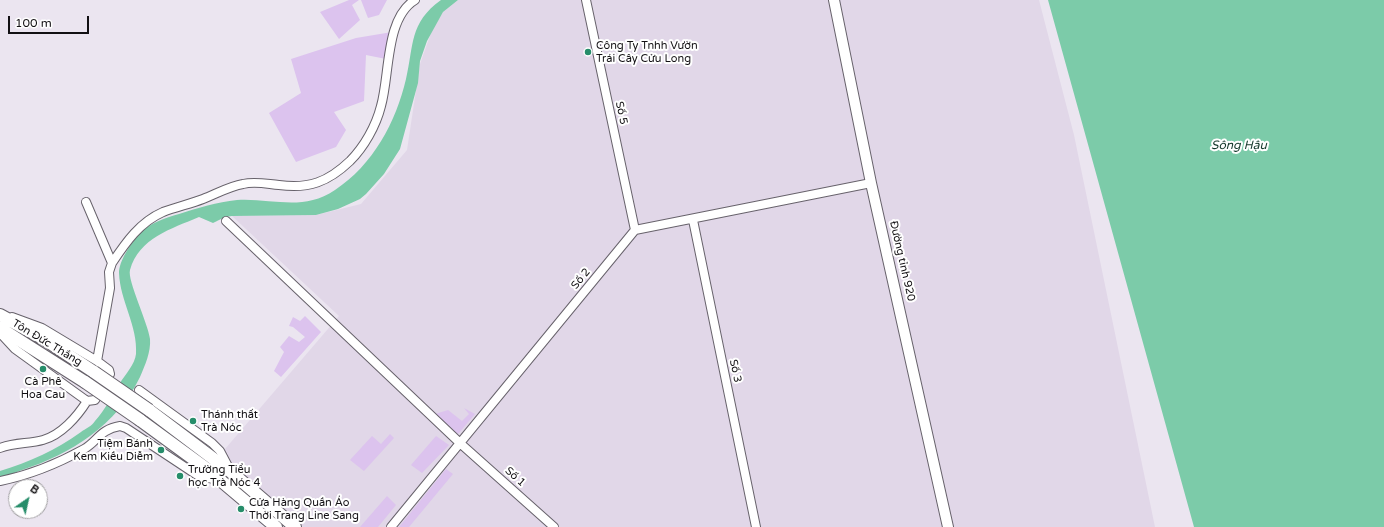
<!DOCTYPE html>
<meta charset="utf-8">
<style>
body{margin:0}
#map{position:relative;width:1384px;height:527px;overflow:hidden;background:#ebe5f0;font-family:"Varela Round",sans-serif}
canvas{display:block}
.north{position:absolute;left:8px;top:479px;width:40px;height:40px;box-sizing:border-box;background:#fff;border:1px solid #a09fa1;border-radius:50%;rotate:34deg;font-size:11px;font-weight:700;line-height:16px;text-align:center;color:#121013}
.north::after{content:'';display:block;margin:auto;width:14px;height:18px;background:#268d6a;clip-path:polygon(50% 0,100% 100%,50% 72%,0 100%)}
.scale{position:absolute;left:8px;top:16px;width:81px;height:18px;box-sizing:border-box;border:2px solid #121013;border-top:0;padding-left:5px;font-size:12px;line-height:14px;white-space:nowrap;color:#121013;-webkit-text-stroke:3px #fff;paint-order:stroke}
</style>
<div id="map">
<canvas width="1384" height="527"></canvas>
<div class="north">B</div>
<div class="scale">100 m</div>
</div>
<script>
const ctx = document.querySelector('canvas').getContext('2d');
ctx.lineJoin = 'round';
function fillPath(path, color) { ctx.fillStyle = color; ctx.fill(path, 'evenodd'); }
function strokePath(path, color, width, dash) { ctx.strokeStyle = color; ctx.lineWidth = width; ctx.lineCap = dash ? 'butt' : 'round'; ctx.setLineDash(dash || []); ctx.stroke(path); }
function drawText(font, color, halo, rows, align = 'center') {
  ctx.font = font + ' "Varela Round",sans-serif'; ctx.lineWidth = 4; ctx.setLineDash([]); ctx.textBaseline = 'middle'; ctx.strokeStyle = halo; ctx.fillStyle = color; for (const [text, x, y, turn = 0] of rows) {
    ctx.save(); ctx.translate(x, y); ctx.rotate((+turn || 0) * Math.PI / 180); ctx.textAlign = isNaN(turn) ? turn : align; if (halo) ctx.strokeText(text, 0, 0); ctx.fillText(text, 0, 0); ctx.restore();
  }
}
fillPath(new Path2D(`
 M458,0H1039L1074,135L1155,527H303L219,456L339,316L232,216L316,215L361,204L407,150L420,64L432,30L443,12Z`), '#e1d7e8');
fillPath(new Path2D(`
 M349,0H359L352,5L360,20L339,39L320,12Z
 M361,0H387L379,15L368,18Z
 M392,32L386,59L366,55L364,101L334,112L346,130L336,147L296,162L269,113L301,93L291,59L356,38Z
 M305,316L321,332L281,377L274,371L284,352L280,347L289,336L299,342L305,337L293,327L289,326L293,317L300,321Z
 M464,408L475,414L458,434L435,414L448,410L462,421L469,414Z
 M390,434L394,438L364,471L350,460L372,436L381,444Z
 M436,436L449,445L422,473L411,465Z
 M446,469L453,474L409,527H399Z
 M387,496L396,505L378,527H360Z`), '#dcc3ee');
fillPath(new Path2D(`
 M441,0H458L443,12L427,41L420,61L418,83L400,149L384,174L366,194L360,199L338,209L316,215L232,216L225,217L213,223L199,217C171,229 139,238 130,270C127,280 148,323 150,339C151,352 145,365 140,377C117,425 71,454 22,470C15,472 8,477 0,478V471C29,462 56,450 81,432C85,429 92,426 95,421C105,410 112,396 120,383C125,375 135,364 136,354C138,326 120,301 119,273C119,261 131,243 139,234C149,223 165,218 179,214C198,208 217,202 237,200C273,198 302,212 335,190C373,165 396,122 406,79C414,45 409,23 441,0Z
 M1048,0H1384V527H1194Z`), '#7ccba9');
const minor = new Path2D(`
 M586,0L635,230
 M693,220L756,527
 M226,221L461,444L554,527
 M112,263C126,242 140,222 163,212C176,207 190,204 203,199C216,194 230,186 243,184C255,181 267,184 279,185C309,189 328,182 350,161C364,147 376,126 381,106C390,75 385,18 415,0
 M12,317L42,328L97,361L110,288L109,272L112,263L86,202
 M0,333L15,349L87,401C77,417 61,435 43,440C29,444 14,442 0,448
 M139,390L212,443L220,451L230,470
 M87,401L95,400L110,374L109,370L97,361
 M0,481C30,475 57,464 84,449C97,442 100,429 120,426L126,428L197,475L221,481
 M391,527L635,230L871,183`);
const major = new Path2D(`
 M834,0L871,183L948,527`);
const highway = new Path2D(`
 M0,315L44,339L94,372
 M0,328L85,382
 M149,410L231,472L295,527
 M140,420L207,469L276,527`);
strokePath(minor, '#67626b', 10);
strokePath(major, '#67626b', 12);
strokePath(highway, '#67626b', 14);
strokePath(minor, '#fff', 8);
strokePath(major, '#fff', 10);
strokePath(highway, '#fff', 12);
const highwayBridge = new Path2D(`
 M94,372L149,410
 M85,382L140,420`);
strokePath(highwayBridge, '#67626b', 14, []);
strokePath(highwayBridge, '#fff', 12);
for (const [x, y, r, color] of [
 [588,52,4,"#268d6a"],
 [43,369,4,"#268d6a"],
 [193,421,4,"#268d6a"],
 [161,450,4,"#268d6a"],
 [180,476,4,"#268d6a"],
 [241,509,4,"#268d6a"]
]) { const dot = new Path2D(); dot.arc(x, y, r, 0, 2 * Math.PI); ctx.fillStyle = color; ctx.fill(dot); strokePath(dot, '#fff', 1.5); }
drawText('11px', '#121013', '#fff', [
 ["Công Ty Tnhh Vườn",596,46],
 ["Trái Cây Cửu Long",596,59],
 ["Cà Phê",43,382,"center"],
 ["Hoa Cau",43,395,"center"],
 ["Thánh thất",201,415],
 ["Trà Nóc",201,428],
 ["Tiệm Bánh",153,444,"right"],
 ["Kem Kiều Diễm",153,457,"right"],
 ["Trường Tiểu",188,470],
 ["học Trà Nóc 4",188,483],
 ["Cửa Hàng Quần Áo",249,503],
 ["Thời Trang Line Sang",249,516]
], 'left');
drawText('11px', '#121013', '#fff', [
 ["Số 5",621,113,78],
 ["Đường tỉnh 920",902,261,77],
 ["Số 2",581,279,-51],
 ["Tôn Đức Thắng",47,343,31],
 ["Số 3",735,371,78],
 ["Số 1",515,477,42]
]);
drawText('italic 12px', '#123629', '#fff', [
 ["Sông Hậu",1239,146]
]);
</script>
